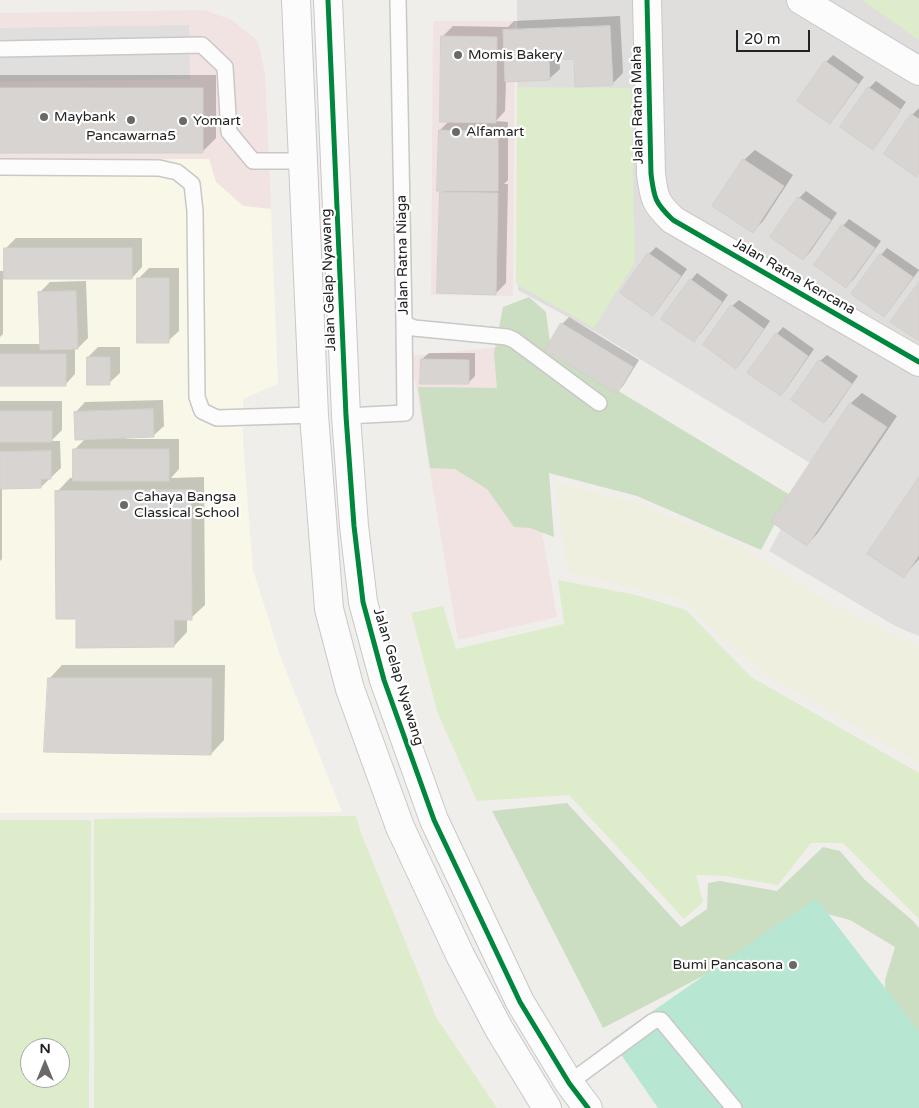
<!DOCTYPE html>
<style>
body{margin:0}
#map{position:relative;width:919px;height:1108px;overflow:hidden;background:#f0eeeb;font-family:"Varela Round",sans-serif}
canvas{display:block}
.north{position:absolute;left:20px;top:1038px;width:50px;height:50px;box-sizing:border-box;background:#fff;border:1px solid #a7a7a7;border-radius:50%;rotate:0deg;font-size:14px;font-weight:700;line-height:20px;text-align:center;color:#222}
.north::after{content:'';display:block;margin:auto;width:18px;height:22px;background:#6a6968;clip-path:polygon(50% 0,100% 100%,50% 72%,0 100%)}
.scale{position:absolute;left:736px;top:30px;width:74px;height:22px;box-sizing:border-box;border:2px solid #222;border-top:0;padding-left:6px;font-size:15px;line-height:18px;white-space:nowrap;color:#222;-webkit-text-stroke:4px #fff;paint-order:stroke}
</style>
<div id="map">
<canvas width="919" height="1108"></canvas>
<div class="north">N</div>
<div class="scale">20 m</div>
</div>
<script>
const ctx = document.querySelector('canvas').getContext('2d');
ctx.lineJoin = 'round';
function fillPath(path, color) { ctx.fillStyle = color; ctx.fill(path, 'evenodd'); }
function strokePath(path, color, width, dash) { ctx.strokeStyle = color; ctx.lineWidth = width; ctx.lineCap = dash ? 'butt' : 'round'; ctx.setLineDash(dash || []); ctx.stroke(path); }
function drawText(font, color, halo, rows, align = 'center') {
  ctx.font = font + ' "Varela Round",sans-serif'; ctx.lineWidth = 4.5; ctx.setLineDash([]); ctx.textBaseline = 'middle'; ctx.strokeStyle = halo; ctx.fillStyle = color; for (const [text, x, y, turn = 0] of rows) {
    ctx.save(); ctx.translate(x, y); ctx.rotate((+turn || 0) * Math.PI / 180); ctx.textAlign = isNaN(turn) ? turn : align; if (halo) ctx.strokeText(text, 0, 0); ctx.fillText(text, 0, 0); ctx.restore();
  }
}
fillPath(new Path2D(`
 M517,0H919V636L897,627L769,551L815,466L594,331L518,290Z`), '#dfdedc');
fillPath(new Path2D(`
 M204,10L232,20L258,41L265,74L271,209L243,206L216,182L0,160V13Z
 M433,21H515L513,296L431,295Z
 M509,346L557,617L458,640L411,356Z`), '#f1e3e1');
fillPath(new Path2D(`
 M209,159L216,182L243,206L271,209L278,384L243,399V441L253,570L281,658L342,812L0,813V160Z`), '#f8f7e8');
fillPath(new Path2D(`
 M555,483L635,502L741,546L831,604L919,647V763L760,671L681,599L567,572Z`), '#efefdf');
fillPath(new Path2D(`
 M862,0H919V40Z
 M517,87L631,88L635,262L594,328L516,284Z
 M558,580L636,595L686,610L751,677L919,773V919L843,843H811L778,885L725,876L696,875L703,902L684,919L569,795L477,801L438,714L411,613L443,606L456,649L564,624Z
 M356,816L361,833L436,1017L497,1108H94V819Z
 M0,820H91L89,1108H0ZM30,1048H60V1078H30Z`), '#ddeccb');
fillPath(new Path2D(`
 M529,297L546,312L551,350L790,495L761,550L637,496L549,473L554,537L530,528L514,527L487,489L455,469L430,468L418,387L497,388L494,353L503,307Z
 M567,803L681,927L707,909L708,883L720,881L777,891L823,847L840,851L865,880L912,920L919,928V1108L886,1012L885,980L895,947L850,920L824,913L603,1028L492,811Z`), '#cbdec1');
fillPath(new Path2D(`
 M816,898L919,1032V1108H658L611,1040Z`), '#b7e6d2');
fillPath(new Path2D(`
 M189,25L190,79L0,82V28Z`), '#e0dfde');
fillPath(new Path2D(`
 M620,16L623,73L612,84L575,57L559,58L560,69L549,79L506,81L505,111L496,121L508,122V180L504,184H508L506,283L496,293L441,193L444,190L440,130L449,121L442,37L453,26L508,27L514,21Z
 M833,55L864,77L836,116L830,122L826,62Z
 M0,75H216V138L203,151H0Z
 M876,81L906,102L879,141L873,148L869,88Z
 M919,108V173L912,115Z
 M755,150L793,175L763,221L753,231L714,205L744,160Z
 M806,191L837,213L810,252L803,259L772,237L799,198Z
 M849,219L881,241L853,280L846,286L843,226Z
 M16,238H142V267L132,278H3V334L0,337V271H5V249Z
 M656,247L687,269L659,308L653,314L649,254Z
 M887,248L919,270L891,308L884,315L881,255Z
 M149,268H179V331L168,341L139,278Z
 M697,273L728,295L701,333L694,340L691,280Z
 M86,281L88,338L78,348H75V374L65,385H0V344H41L40,292L50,282Z
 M739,300L770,321L743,360L736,367L732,306Z
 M569,317L639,360L623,386L617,392L562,324Z
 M783,327L814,349L787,388L780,395L777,334Z
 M98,347H120V373L109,383L88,357Z
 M429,353H475V376L468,383L422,359Z
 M827,355L858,376L831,415L824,422L820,361Z
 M862,393L897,416L817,534L807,544L773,521L851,403Z
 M163,400L164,426L153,436L126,437V439H179V469L171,478L204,477L205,605L191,618H187V632L174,646L78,618L57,492L70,478H74V450L86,438L75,413L85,402Z
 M0,401H62V430L51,441H60L61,468L41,487L2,488V559L0,561Z
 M919,480V559L904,576Z
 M62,665H225L224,740L211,754L49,679Z`), '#0003');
const building = new Path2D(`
 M610,26L613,85L575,87L574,59L549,60L550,80L505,82L503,30Z
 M441,36L497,37L496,123L440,122Z
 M825,61L858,84L830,124L797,101Z
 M868,87L901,110L873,150L840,127Z
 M0,88H203V153H0Z
 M911,114L919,119V173L916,177L884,154Z
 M439,130L498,132V191H437Z
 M743,159L784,186L753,233L712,206Z
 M440,192L498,193L496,295L437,293Z
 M798,197L831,220L803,260L770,237Z
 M842,225L875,248L846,288L814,265Z
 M4,248H132V279H4Z
 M648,253L681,276L653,316L620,293Z
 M880,254L913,277L884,317L851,294Z
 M137,278H169V343H137Z
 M690,279L722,302L694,342L661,319Z
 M919,282V341L890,322Z
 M76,291L78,349L40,350L38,292Z
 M731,305L764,329L736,369L703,345Z
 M561,323L633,367L617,394L545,350Z
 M776,333L808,356L781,396L747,373Z
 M0,354H66V386H0Z
 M87,357H110V385H87Z
 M421,359L469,360V384H420Z
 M819,360L852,384L824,423L791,400Z
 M850,403L887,427L807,546L771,522Z
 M153,409L154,437L75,440L74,412Z
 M0,411H52V442H0Z
 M73,449H169V481H73Z
 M51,451V479H41V488L0,489V452Z
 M919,477V555L904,578L867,554Z
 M191,490L192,620H174V647L76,648V619H56L55,491Z
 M48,678H212L211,755L44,752Z`);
fillPath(building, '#d7d4d2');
strokePath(building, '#d3d0cc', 1);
const service = new Path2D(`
 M398,0L404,320L407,325L414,328L507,337L514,340L599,403
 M0,49L202,45L225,67L229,132L253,161H304
 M0,167L159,168L177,172L192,184L195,211L197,397L202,411L217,418L314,415
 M346,416L405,413L404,320
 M569,1083L652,1022L656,1020H661L734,1108`);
const minor = new Path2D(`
 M647,0L651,174C654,198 655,203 673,220L919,362
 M801,0L919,71`);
const tertiary = new Path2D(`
 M296,0L314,415L329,609L350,689L400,827L460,955L499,1029L547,1108
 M328,0L346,416L354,526L363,602L384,680L434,820L520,1002L569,1083L588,1108`);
strokePath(service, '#c9c8c7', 18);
strokePath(minor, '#c9c8c7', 30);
strokePath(tertiary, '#c9c8c7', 30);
strokePath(service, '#fdfcfc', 15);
strokePath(minor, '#fdfcfc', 28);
strokePath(tertiary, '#fdfcfc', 28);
strokePath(new Path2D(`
 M328,0L346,416L354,526L363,602L384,680L434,820L520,1002L569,1083L588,1108
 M647,0L651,174C654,198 655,203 673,220L919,362`), '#00873e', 5);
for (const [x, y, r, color] of [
 [458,55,5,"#6a6968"],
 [44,117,5,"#6a6968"],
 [131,120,5,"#6a6968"],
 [183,121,5,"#6a6968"],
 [456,132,5,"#6a6968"],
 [124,505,5,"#6a6968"],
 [793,965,5,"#6a6968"]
]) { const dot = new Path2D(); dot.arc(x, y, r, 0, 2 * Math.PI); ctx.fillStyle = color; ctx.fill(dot); strokePath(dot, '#fff', 2); }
drawText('14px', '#222', '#fff', [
 ["Momis Bakery",468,55],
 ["Maybank",54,117],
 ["Yomart",193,121],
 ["Alfamart",466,132],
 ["Pancawarna5",131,136,"center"],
 ["Cahaya Bangsa",134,497],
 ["Classical School",134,513],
 ["Bumi Pancasona",783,965,"right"]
], 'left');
drawText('14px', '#222', '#fff', [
 ["Jalan Ratna Maha",638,105,-91],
 ["Jalan Ratna Niaga",403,255,-91],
 ["Jalan Ratna Kencana",794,277,30],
 ["Jalan Gelap Nyawang",329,280,-92],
 ["Jalan Gelap Nyawang",398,677,73]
]);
</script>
